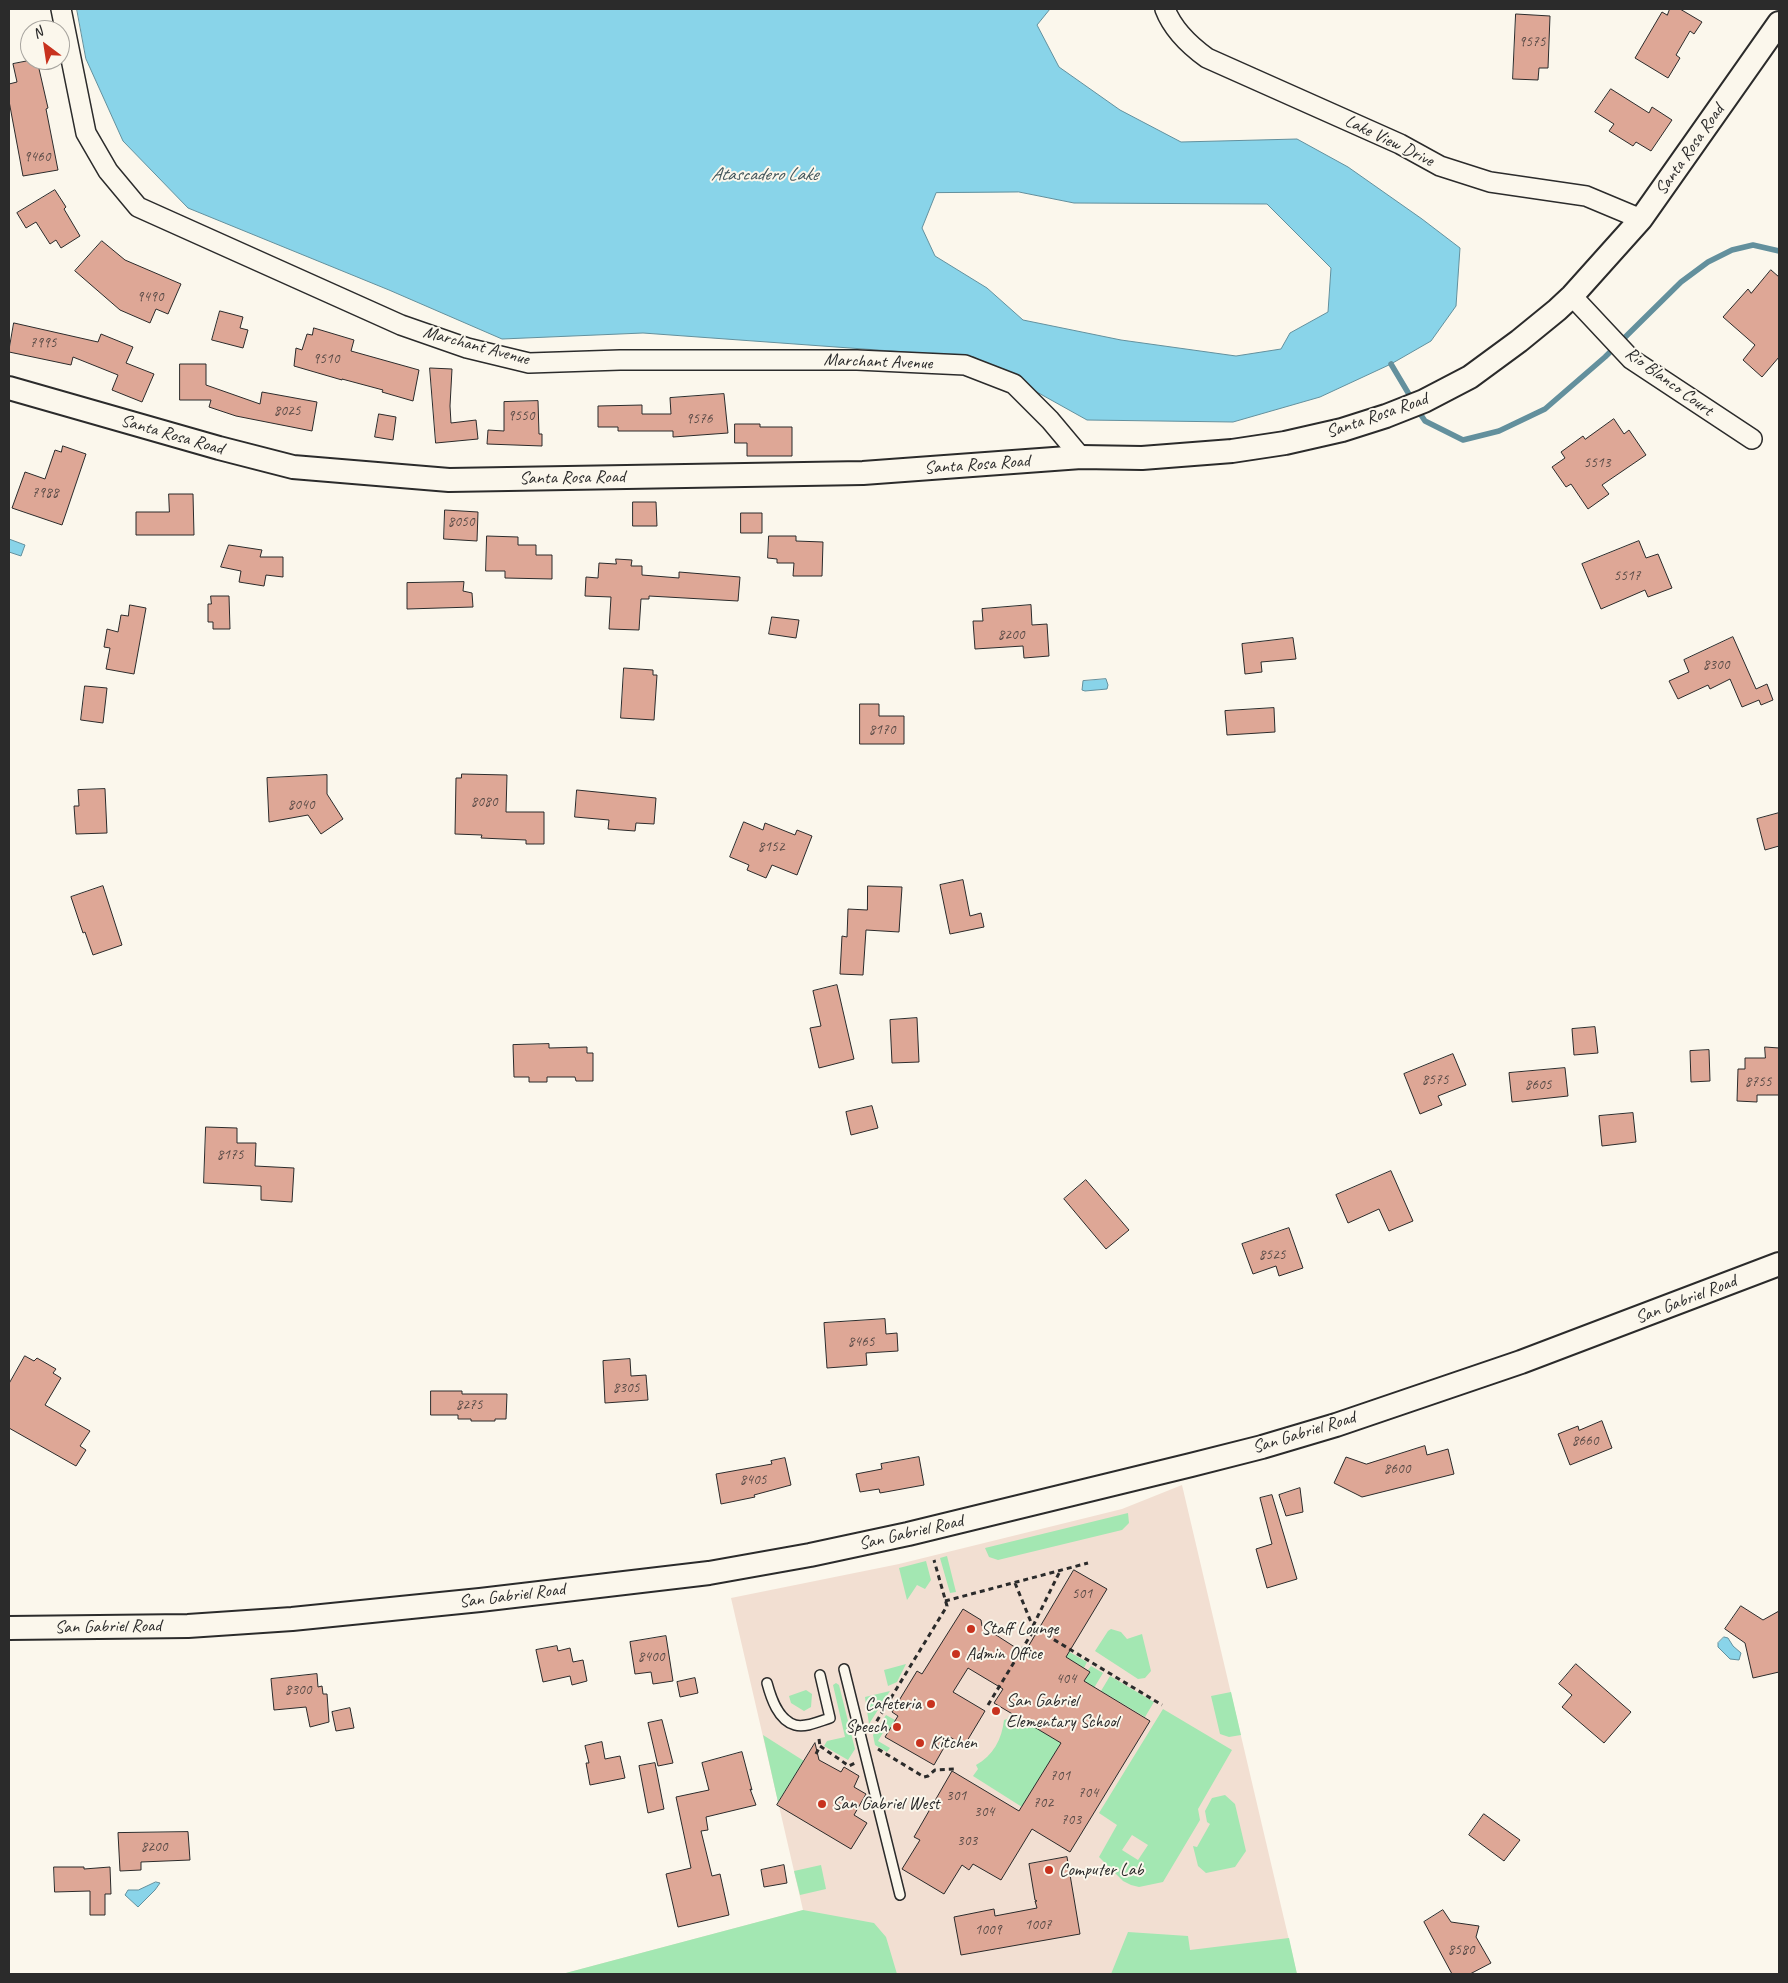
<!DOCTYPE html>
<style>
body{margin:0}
#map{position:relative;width:1788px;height:1983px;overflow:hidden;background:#fbf7ec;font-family:Caveat,sans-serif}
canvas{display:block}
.frame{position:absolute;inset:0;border:10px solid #2b2b2b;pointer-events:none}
.north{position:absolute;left:20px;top:20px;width:50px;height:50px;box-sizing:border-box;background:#fbf7ec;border:1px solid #a8a59f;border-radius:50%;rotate:329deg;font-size:14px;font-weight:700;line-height:20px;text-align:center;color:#2b2b2b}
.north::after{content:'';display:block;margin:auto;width:18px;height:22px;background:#c8321e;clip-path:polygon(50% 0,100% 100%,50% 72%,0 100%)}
</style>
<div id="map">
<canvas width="1788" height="1983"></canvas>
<div class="frame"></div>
<div class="north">N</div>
</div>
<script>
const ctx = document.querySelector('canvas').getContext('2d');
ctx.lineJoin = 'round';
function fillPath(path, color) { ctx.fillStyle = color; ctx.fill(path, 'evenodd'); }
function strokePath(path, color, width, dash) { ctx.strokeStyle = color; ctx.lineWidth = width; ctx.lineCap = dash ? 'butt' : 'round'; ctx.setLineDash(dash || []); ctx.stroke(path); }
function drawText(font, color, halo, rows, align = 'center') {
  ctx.font = font + ' Caveat,sans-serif'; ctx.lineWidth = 4; ctx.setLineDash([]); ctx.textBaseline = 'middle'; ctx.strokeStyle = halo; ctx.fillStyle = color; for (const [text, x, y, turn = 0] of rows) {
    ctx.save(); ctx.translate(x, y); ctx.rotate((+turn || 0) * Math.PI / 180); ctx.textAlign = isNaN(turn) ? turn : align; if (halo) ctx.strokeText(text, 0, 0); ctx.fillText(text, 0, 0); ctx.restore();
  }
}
fillPath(new Path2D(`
 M1182,1485L1297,1974H562L803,1910L731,1598L899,1564L1122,1509Z`), '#f2dfd2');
fillPath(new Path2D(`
 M1128,1513L1129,1523L1122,1530L998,1560L989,1557L985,1548Z
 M947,1556L956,1592L950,1593L940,1558Z
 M926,1561L931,1580L925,1589L917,1585L907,1600L899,1568Z
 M1111,1629L1121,1632L1127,1639L1142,1634L1151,1671L1145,1678L1138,1679L1095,1651L1108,1631Z
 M1064,1649L1087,1662L1084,1668L1061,1654Z
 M906,1664L897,1682L888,1686L884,1670Z
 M1091,1666L1103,1673L1065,1736L1055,1730L1090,1672L1088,1670Z
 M1110,1676L1154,1702L1145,1717L1101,1691Z
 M836,1683L839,1685L855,1749L848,1760L824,1746L827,1741L845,1737L833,1685Z
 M806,1690L812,1694L811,1707L804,1711L791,1703L789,1696Z
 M890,1691L869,1724L865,1697Z
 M1231,1692L1241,1735L1229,1737L1220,1734L1211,1696Z
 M1163,1709L1232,1750L1198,1809L1200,1820L1163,1882L1139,1887L1131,1885L1123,1881L1099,1857L1117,1825L1099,1813ZM1132,1835L1148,1845L1138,1860L1122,1850Z
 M1011,1713L1061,1743L1022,1807L973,1776L978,1769L976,1765C993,1756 1002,1739 1004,1720L1007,1719Z
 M886,1715L895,1720L887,1733L884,1731L878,1741L890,1748L887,1752L875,1745L873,1735Z
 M763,1735L804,1761L778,1802Z
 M1225,1795L1235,1804L1246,1851L1235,1867L1206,1873L1198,1866L1193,1846L1197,1847L1210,1824L1207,1822L1205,1811L1212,1798Z
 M821,1865L826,1889L800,1895L794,1871Z
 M803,1910L874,1923L886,1937L897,1974H562Z
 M1128,1932L1188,1936L1190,1950L1289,1938L1297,1974H1111Z`), '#a3e7b2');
const water = new Path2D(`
 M77,9H1050L1037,25L1059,67L1120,110L1181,142L1297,139L1348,167L1422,219L1460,248L1456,306L1431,341L1391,364L1320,397L1233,422L1087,420L974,357L643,333L502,339L389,290L188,208L123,141L86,59ZM1019,192L1074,203L1267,204L1331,268L1328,312L1290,333L1281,349L1236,356L1121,340L1023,320L987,288L935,256L922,228L936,193Z
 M9,539L25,545L21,556L9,552Z
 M1106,679L1108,685L1107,689L1085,691L1082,690L1083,681Z
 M1724,1637L1728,1638L1733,1646L1741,1653L1739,1660L1730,1659L1718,1647V1643Z
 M156,1882L160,1883L155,1890L138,1907L125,1895L128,1890H138Z`);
fillPath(water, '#89d4e9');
strokePath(water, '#63909d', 1);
strokePath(new Path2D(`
 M1391,364L1413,401
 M1417,409L1425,421L1463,440L1499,431L1545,409L1605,357L1681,282L1708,262L1732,250L1753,245L1779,251`), '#63909d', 5.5);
const building = new Path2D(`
 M1670,9H1680L1702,22L1694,34L1690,31L1676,55L1680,58L1668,78L1635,58L1662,12L1667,15Z
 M1516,14L1550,16L1548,68H1539L1538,80L1513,79Z
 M32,60H37L48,108L46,109L58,170L23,176L9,101V84L17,82L13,64Z
 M1611,89L1649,113L1652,107L1672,120L1651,151L1636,142L1633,146L1609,131L1614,124L1595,112Z
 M55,190L66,207L64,209L80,236L61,248L56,240L50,244L36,222L26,228L17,213Z
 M102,241L125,260L181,284L168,314L156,309L150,323L120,310L75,271Z
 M1771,270L1779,277V357L1762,377L1743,360L1755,345L1723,317L1748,289L1751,293Z
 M220,311L243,317L240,328L248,330L243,348L212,340Z
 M14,323L98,342L101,334L133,347L126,363L154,374L142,402L112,390L118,375L73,357L71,365L9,352Z
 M314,328L354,340L351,351L419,370L413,401L382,392L383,390L342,379V380L294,366L296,348L302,350L307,334L312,335Z
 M180,364H206V385L260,404L262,392L317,402L312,431L236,416L209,407L211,400H180Z
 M430,368L452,369L450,406L451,423L476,420L478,439L436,443Z
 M724,394L728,433L673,437V431H618V427H598V406L642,405V414H671L670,398Z
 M538,401L539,434H542V446L487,444L488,430L504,431V402Z
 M379,414L396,417L393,440L375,437Z
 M1614,419L1624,434L1629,430L1646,455L1602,485L1609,494L1588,509L1571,484L1566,487L1552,467L1565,458L1561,452L1583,436L1585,439Z
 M735,424H760V427H792V456H747V443H735Z
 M63,446L86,454L62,525L12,508L25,472L45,479L55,450L61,452Z
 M169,494H193L194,535H136V512H169Z
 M633,502H656L657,526H633Z
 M445,510L478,512L477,541L444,539Z
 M741,513H762V533H741Z
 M487,536L518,537V545H536V555H552V579L505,578V571H486Z
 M769,536H796V541L823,542L822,576H793L794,563H777V559L768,558Z
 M1639,541L1646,558L1658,554L1672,588L1648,597L1645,590L1601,609L1582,564Z
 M229,545L262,550L260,557H283V577L266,575L264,586L239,582L241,571L221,567Z
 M616,559L632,560L631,566H642V575L679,578V572L740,577L738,601L649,596V599H641L639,630L609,629L611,597L585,596L586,577L598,578L599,563L616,564Z
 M464,582L463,591L472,593L473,607L407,609V583Z
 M211,596H229L230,629H213V622H208V604H211Z
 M130,605L146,608L134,674L106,669L110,648L104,647L107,629L118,632L121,615L128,616Z
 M1031,605L1032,625L1047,624L1049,656L1024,658L1023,646L975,649L973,621H983L982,609Z
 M772,617L799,620L796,638L769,634Z
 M1733,637L1756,689L1767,684L1773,700L1761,705L1759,700L1742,707L1730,679L1710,689L1708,685L1678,699L1669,681L1689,672L1684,660Z
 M1293,638L1296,659L1261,662L1262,672L1245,674L1242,644Z
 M624,668L653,670V675H657L654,720L621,718Z
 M85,686L107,688L103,723L81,720Z
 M860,704H879V716H904V744H860Z
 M1274,708L1275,732L1227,735L1225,711Z
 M462,774L507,775L506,812H544V844H526V840L481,838L482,835L455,834L456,778H461Z
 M327,775V794L343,819L321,834L308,815L269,822L267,778Z
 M105,789L107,833L76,834L74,806H79L78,790Z
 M577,790L656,798L654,824L636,823L635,831L608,829L609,820L575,817Z
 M1779,813V846L1765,850L1757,819Z
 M744,822L763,830L765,823L795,835L797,830L812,836L797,875L772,865L766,878L747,870L749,865L730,857Z
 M963,880L970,916L981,913L984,927L950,934L940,885Z
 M103,886L122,945L93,955L85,932L83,933L71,897Z
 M868,886L902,887L899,932L866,930L863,975L840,974L842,936L847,937L848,909L867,910Z
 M837,985L854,1059L819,1068L810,1028L821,1026L813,991Z
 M917,1018L919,1062L892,1063L890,1020Z
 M1595,1027L1598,1053L1574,1055L1572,1029Z
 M549,1044V1048L587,1047V1053H593V1081H576L575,1077H547V1082H529V1077H514L513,1045Z
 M1765,1047L1779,1048V1095H1757V1102L1737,1101L1738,1069H1745V1058H1765Z
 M1709,1050L1710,1081L1691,1082L1690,1051Z
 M1453,1054L1466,1085L1438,1096L1442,1105L1420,1114L1404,1074Z
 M1565,1068L1568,1096L1512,1102L1509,1073Z
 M872,1106L878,1128L851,1135L846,1112Z
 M1633,1113L1636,1142L1602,1146L1599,1116Z
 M206,1127L237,1128V1143H256L255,1166L294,1168L292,1202L261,1200V1186L204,1183Z
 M1391,1171L1413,1221L1389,1231L1379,1209L1348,1223L1336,1195Z
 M1086,1180L1129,1230L1106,1249L1064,1199Z
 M1289,1228L1303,1268L1279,1276L1276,1266L1253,1274L1242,1244Z
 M885,1319L886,1334L897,1333L898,1351L866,1353L867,1365L827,1368L824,1323Z
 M25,1356L34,1361L37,1358L56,1369L53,1373L61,1378L45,1405L90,1431L80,1446L86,1450L76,1466L9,1428V1384Z
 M630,1359L631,1376L646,1375L648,1400L605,1403L603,1361Z
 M431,1391H462V1394H507L506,1419H495V1421H471V1419H458V1415H431Z
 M1602,1421L1612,1448L1570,1465L1558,1434L1578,1426L1579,1430Z
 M1425,1446L1427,1455L1448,1449L1454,1474L1362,1497L1334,1483L1346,1457L1366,1464Z
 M919,1457L924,1485L880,1493L879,1489L860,1492L856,1474L882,1469L881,1464Z
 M785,1458L791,1485L754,1495L755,1497L721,1504L716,1474L772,1464L771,1461Z
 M1300,1488L1303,1512L1286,1516L1279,1495Z
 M1272,1495L1297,1579L1267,1588L1256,1549L1272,1544L1260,1498Z
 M1074,1570L1107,1589L1066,1657L1090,1672L1084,1681L1150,1721L1070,1852L1032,1829L1001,1880L973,1864L969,1870L962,1865L944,1894L902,1869L920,1840L914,1837L952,1771L1019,1811L1061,1743L994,1703L1003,1689L968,1668L953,1692L985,1711L964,1746L950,1737L934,1765L885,1737L898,1716L892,1712L917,1671L922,1674L963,1609L981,1620L982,1626L1024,1653Z
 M1741,1606L1763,1620L1779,1611V1672L1753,1678L1745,1643L1725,1629Z
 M666,1636L673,1681L653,1684L651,1672L635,1674L630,1642Z
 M557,1646L558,1651L570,1648L573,1662L583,1660L587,1681L572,1685L570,1676L543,1682L536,1650Z
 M1576,1664L1631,1712L1604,1743L1562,1707L1572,1695L1559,1684Z
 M317,1674L318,1687L322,1686L323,1694H327L329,1722L310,1727L306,1707L274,1710L271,1679Z
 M695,1678L698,1693L680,1697L677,1682Z
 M350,1708L354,1728L336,1731L332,1712Z
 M662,1720L673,1763L658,1766L648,1723Z
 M602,1742L605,1759L620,1756L625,1778L590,1785L586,1763H589L585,1746Z
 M815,1743L819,1760L841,1772L844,1767L859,1776L854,1787L866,1794L854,1815L867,1823L851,1849L777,1805Z
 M742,1752L752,1790L750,1789L756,1805L706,1817L708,1830L701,1831L712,1876L720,1874L729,1915L678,1927L666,1874L691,1868L676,1797L709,1790L702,1763Z
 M655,1763L664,1809L648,1813L639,1766Z
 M1484,1814L1520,1840L1504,1861L1469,1835Z
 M188,1832L190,1860L141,1862V1870L120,1871L118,1833Z
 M1067,1857L1080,1934L961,1955L954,1917L994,1909L995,1916L1037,1908L1035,1901H1037L1035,1900L1029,1864Z
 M784,1865L787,1883L764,1887L761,1870Z
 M54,1867H84V1869L110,1867L111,1894H105V1915H90V1891L55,1892Z
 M1443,1910L1451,1922L1479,1926L1476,1937L1491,1963L1470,1974H1452L1424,1922Z`);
fillPath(building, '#dea796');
strokePath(building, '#2b2b2b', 1);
const service = new Path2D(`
 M844,1669L900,1895
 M767,1683C771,1698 778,1720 795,1725C806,1728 820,1721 830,1718L820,1675`);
const minor = new Path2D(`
 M61,9L86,133L108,171L138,207L401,325L467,348L529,363L620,360H857L965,365L1014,384L1050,420L1081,457
 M1165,9C1173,30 1189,45 1207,58L1400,144L1440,166L1490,182L1586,196L1641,219
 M1572,296L1631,359L1752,439`);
const tertiary = new Path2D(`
 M9,388L219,448L293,467L449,480L863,473L1081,457L1142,458L1232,451L1285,443L1342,430L1386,416L1424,401L1470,377L1519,341L1557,310L1572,296L1641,219L1779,23
 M9,1628L188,1626L292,1619L480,1600L709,1573L810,1555L908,1534L1191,1465L1262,1447L1336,1425L1521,1362L1779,1264`);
strokePath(service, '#2b2b2b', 12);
strokePath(minor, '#2b2b2b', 22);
strokePath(tertiary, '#2b2b2b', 26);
strokePath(new Path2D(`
 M1015,1583L1033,1627L1162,1705
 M945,1601L1088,1563
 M1033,1626L1060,1571
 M988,1705L1035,1628
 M872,1729L947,1606L934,1560
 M819,1739L820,1746
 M878,1749L924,1777L928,1776L935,1770L955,1769
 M816,1754L820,1746L849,1766L855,1763`), '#2b2b2b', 3, [5, 4]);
strokePath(service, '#fbf7ec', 9);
strokePath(minor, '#fbf7ec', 19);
strokePath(tertiary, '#fbf7ec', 22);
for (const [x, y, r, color] of [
 [971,1629,5,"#c8321e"],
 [956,1654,5,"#c8321e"],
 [931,1704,5,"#c8321e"],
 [996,1711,5,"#c8321e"],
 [897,1727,5,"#c8321e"],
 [920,1743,5,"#c8321e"],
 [822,1804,5,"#c8321e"],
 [1049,1870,5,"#c8321e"]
]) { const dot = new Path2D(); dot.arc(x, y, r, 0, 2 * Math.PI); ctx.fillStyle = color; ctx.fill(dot); strokePath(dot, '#fbf7ec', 2); }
drawText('15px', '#584a46', null, [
 ["9575",1532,42],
 ["9460",37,157],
 ["9490",150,297],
 ["7995",43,343],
 ["9510",326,359],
 ["8025",287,411],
 ["9550",521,416],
 ["9576",699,419],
 ["5513",1597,463],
 ["7988",45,493],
 ["8050",461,522],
 ["5517",1627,576],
 ["8200",1011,635],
 ["8300",1716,665],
 ["8170",882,730],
 ["8080",484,802],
 ["8040",301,805],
 ["8152",771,847],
 ["8575",1435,1080],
 ["8755",1758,1082],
 ["8605",1538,1085],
 ["8175",230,1155],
 ["8525",1272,1255],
 ["8465",861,1342],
 ["8305",626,1388],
 ["8275",469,1405],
 ["8660",1585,1441],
 ["8600",1397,1469],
 ["8405",753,1480],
 ["501",1082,1594],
 ["8400",651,1657],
 ["404",1066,1679],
 ["8300",298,1690],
 ["701",1060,1776],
 ["704",1088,1793],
 ["301",956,1796],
 ["702",1043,1803],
 ["304",984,1812],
 ["703",1071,1820],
 ["303",967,1841],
 ["8200",154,1847],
 ["1007",1038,1925],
 ["1009",988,1930],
 ["8580",1461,1950]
]);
drawText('18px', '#2b2b2b', '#fbf7ec', [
 ["Lake View Drive",1389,141,26],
 ["Santa Rosa Road",1690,150,-55],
 ["Marchant Avenue",476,346,15],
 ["Marchant Avenue",878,362,2],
 ["Rio Blanco Court",1669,382,36],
 ["Santa Rosa Road",1377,416,-19],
 ["Santa Rosa Road",172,435,16],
 ["Santa Rosa Road",977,465,-4],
 ["Santa Rosa Road",572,478,-1],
 ["San Gabriel Road",1686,1300,-21],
 ["San Gabriel Road",1304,1433,-17],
 ["San Gabriel Road",911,1533,-13],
 ["San Gabriel Road",512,1596,-7],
 ["San Gabriel Road",108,1627,-1]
]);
drawText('18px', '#2b2b2b', '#fbf7ec', [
 ["Staff Lounge",981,1629],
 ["Admin Office",966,1654],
 ["San Gabriel",1006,1701],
 ["Elementary School",1006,1722],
 ["Cafeteria",921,1704,"right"],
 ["Speech",887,1727,"right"],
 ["Kitchen",930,1743],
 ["San Gabriel West",832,1804],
 ["Computer Lab",1059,1870]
], 'left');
drawText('italic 19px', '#42555a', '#fbf7ec', [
 ["Atascadero Lake",764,175]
]);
</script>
